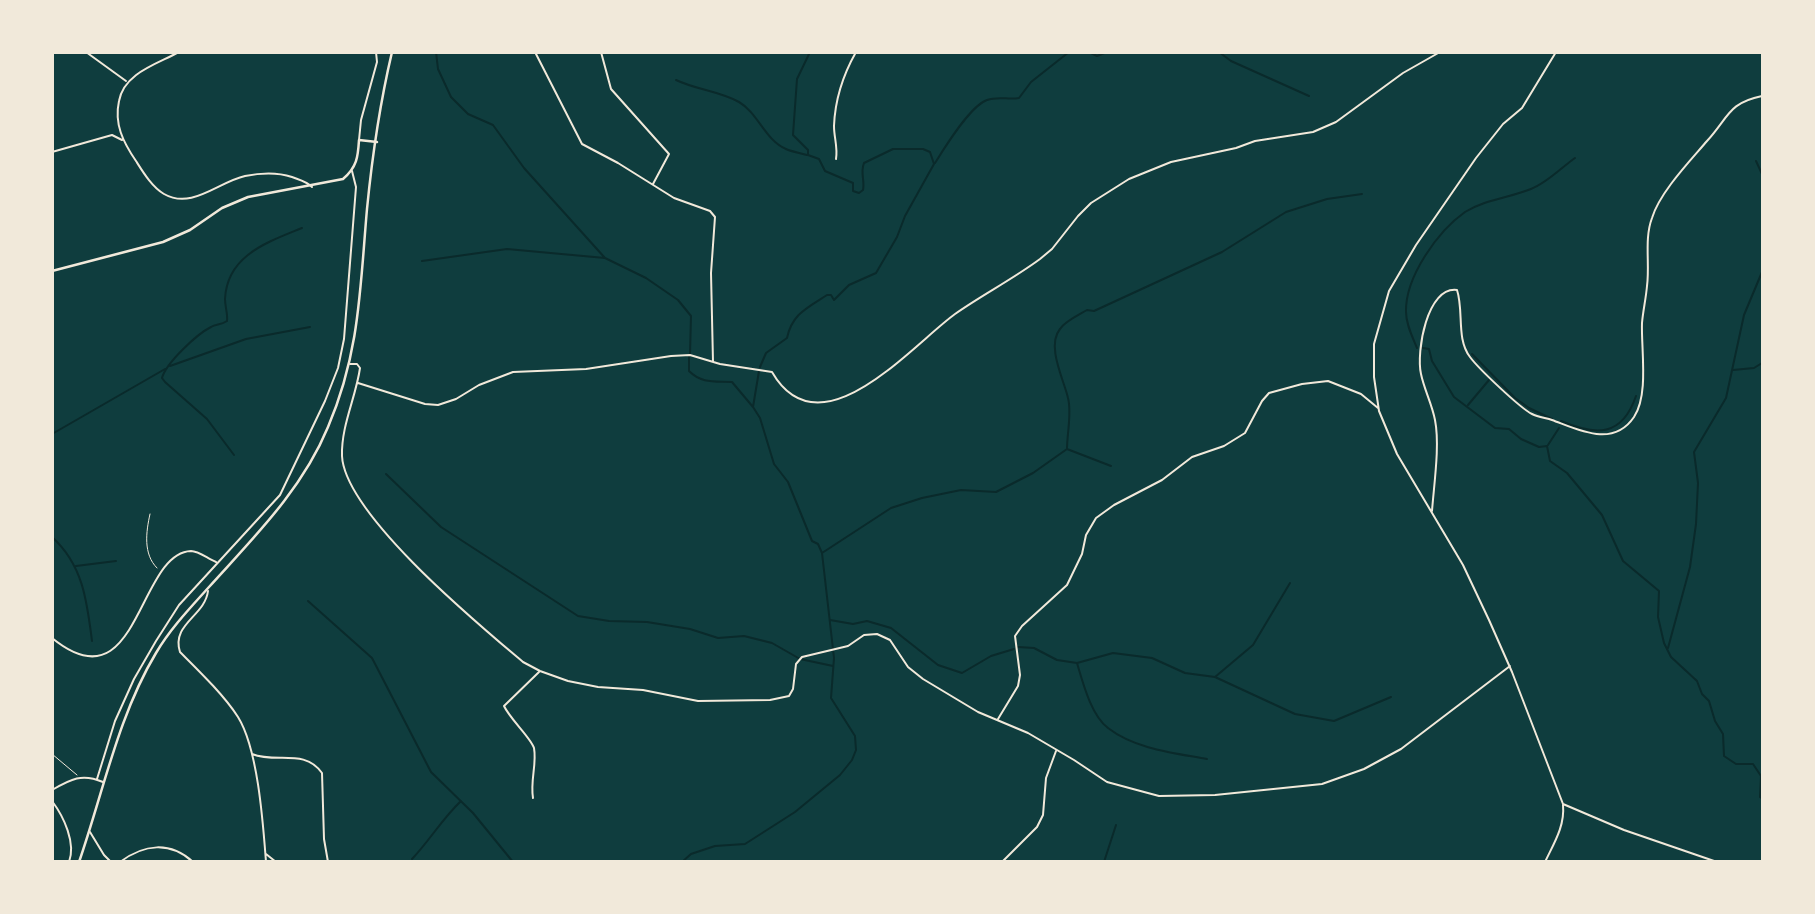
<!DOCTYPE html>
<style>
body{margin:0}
#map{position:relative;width:1815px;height:914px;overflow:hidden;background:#0f3d3e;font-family:Commissioner,sans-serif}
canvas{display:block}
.frame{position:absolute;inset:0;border:54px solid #f1e9da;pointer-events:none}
</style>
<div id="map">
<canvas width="1815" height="914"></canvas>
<div class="frame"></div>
</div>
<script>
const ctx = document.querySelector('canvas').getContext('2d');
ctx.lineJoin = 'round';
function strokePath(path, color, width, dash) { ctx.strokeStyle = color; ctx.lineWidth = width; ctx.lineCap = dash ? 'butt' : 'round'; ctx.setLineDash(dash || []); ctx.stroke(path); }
strokePath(new Path2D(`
 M436,52L438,69L451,97L468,114L493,125L524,168L605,258L646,278L678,300L691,316L690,354
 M1089,52L1097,56L1107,52
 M1219,52L1231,61L1309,96
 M676,80C697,90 719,91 739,102C758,113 765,140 786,149C792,152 801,153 807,155
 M1756,161L1762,174
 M935,163C945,147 970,106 987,100C999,96 1008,100 1019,98L1031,82L1069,52
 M422,261L507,249L605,258
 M1417,348C1412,336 1406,324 1406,312C1405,277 1438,231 1465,212C1486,199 1509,198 1531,189C1547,183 1562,167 1575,158
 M1423,348L1429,349L1432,361L1454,397L1495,428L1509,429L1521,439L1539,447L1547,446L1550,461L1567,473L1602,515L1623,561L1659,591L1658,617L1664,643L1671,657L1697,681L1702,694L1709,701L1715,721L1723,734L1724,756L1736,764H1753L1761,776L1760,797L1762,798
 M1472,354L1515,398L1529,408L1552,419
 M689,356V371C702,384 715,381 732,382L753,407
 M170,366L246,339L310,327
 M760,367L766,353L787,338C792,314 807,308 827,295H831L834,300L849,285L876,273L897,237L905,216L934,164L930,152L923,149H893L864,163C860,173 865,180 863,190L859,193L853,191V183L825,171L819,159L808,155V150L793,135L797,79L810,52
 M1733,370L1754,368L1762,363
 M1468,405L1489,380
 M1561,421C1596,436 1622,437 1636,396
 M52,434L165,369
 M1548,445L1559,428
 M1067,449L1111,466
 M234,455L207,419L165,382L162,378C166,363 197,334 211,327C216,324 221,325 227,321C228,314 225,307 225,299C227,255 268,242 302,228
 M386,474L441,527L578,616L609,621L647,622L690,629L718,638L744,636L772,643L800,659L833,666
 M52,537C83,565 87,601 92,641
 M822,553L891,508L922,498L961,490L996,492L1033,473L1067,449C1067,433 1072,413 1068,398C1064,380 1046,346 1060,329C1065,321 1079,315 1087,310L1094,311L1222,252L1286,212L1327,199L1362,194
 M76,566L116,561
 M308,601L372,658L431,772L473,813L513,862
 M830,620L853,624L867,621L891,628L938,665L962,673L991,656L1014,649
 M1018,647L1034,648L1057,660L1077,663L1113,653L1152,658L1185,673L1215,677L1295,714L1334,721L1391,697
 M1668,648L1690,567L1696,524L1698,483L1694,452L1726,398L1744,315L1762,272
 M1077,663C1083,683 1091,715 1108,728C1135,749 1174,753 1207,759
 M1215,677L1253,645L1290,583
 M412,859C430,840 442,819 461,801
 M682,862L691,854L715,846L745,844L795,812L840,775L852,760L856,750L855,736L831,698L834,658L822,553L818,544L812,541L788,482L774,464L760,418L753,407L759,371
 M1104,862L1116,825`), '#0a2a2b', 2);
strokePath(new Path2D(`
 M150,514C146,532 143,554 157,568
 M52,754L77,775`), '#f1e9da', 1);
strokePath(new Path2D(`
 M86,52L126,81
 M179,52C157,64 124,73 119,101C114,124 123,142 136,161C143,172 152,187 164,194C192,210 218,182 245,176C260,173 277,172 292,177C300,180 306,181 312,187
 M535,52L582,144L618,163L674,198L710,211L715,217L711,273L713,362
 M601,52L611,89L669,154L653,184
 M1556,52L1522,108L1503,124L1476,158L1416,245L1389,291L1374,344V377L1379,411L1397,454L1463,565L1489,620L1512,672L1563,804L1624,830L1717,862
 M359,140L361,120L377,62L376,52
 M52,152L112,135L122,140
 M836,159C838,147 834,138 834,126C835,100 843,75 856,52
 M350,364H357L360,368C356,397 341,426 342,456C345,514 478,624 523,662L540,671L568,681L598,687L643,690L698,701L770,700L789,696L793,689L796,664L802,657L848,646L864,635L877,634L890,640L908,667L923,679L978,712L1028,733L1074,760L1107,782L1159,796L1215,795L1322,784L1364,769L1401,749L1510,666
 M358,383L425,404L438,405L456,399L479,385L513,372L586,369L671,356L690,355L720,364L772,372C820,455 911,346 955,314C982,295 1013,279 1040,259L1052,249L1078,216L1091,203L1129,179L1171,162L1236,148L1255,141L1313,132L1336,122L1403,73L1440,52
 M1432,511C1434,484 1440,445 1435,420C1432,404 1424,389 1421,374C1416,352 1427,286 1457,290C1464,311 1456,339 1470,357C1478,368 1520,408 1532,414C1538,417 1546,418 1552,420C1579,430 1613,448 1634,417C1649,395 1641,349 1642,323C1643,311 1646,298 1647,286C1650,264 1644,239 1652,218C1660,192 1690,161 1707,141C1729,117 1728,103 1762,96
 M208,591C205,616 171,624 180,652C198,670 224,695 238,717C258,749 263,823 266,862
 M52,638C139,709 137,553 191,551C199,551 208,559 216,562
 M998,719L1018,686L1020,675L1015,636L1022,626L1067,585L1082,554L1086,535L1096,518L1114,505L1162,480L1192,457L1224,446L1245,433L1262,401L1269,393L1302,384L1328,381L1361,394L1378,408
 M252,754C277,764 304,748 322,773L324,839L328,862
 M97,779L115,721L134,679L156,641L179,605L280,495L325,401L338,368L344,339L356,187L352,171
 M52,790C71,779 82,773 103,782
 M533,798C530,781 537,764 534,748C531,738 510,719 504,706L539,672
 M52,801C64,817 76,843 69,862
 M90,832L104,855L111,862
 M266,854L276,862
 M120,862C144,844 170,841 193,862
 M1002,862L1037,827L1043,815L1046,778L1056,751
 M1545,862C1554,843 1565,826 1563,805`), '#f1e9da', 2);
strokePath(new Path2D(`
 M52,271L163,242L190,230L222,208L248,197L343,179C357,167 358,157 359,140L377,142`), '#f1e9da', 2.5);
strokePath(new Path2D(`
 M79,862C103,793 118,716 156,653C170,629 190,608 209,587C254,537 302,490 328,427C360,352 360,288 367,209C372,158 380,103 392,52`), '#f1e9da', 2.5);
</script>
